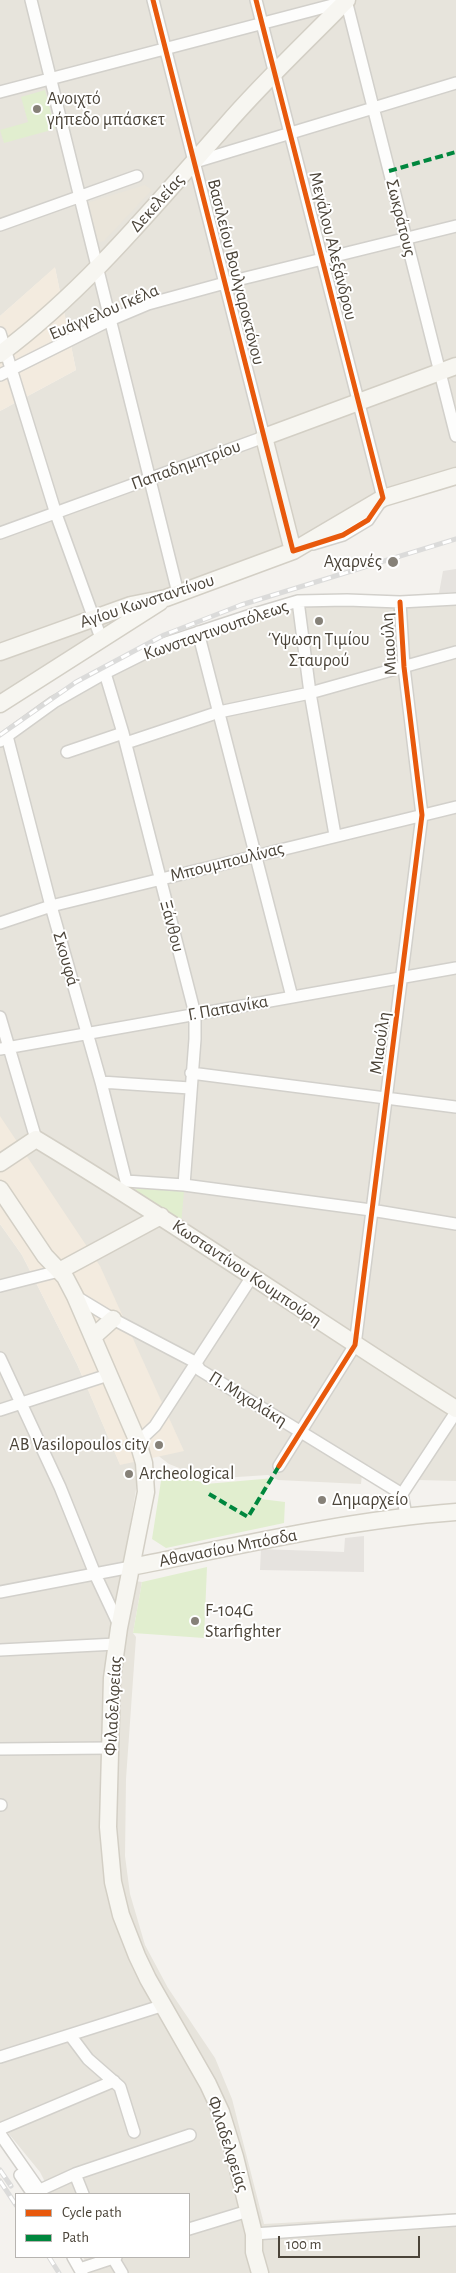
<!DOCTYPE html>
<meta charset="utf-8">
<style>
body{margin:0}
#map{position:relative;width:456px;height:2273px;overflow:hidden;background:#f4f2ee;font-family:"Alegreya Sans",sans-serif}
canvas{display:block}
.legend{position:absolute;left:15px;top:2193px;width:175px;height:65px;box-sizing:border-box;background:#fff;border:1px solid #b7b4b0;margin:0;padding:6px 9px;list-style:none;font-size:15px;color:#4b4439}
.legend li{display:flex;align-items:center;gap:10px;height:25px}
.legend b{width:25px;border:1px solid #b7b4b0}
.scale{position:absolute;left:278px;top:2236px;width:142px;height:22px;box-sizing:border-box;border:2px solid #4b4439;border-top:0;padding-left:6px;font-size:15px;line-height:18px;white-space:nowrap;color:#4b4439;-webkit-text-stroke:4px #fff;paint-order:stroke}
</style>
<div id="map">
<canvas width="456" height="2273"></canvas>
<ul class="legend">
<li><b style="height:6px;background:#e8590c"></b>Cycle path</li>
<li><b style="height:6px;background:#00873e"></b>Path</li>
</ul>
<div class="scale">100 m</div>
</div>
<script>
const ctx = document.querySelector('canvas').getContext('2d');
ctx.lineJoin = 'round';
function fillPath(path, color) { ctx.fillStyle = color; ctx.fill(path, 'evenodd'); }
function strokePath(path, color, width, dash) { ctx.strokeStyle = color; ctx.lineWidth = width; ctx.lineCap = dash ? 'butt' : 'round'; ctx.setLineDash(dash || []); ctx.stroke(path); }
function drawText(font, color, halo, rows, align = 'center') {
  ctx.font = font + ' "Alegreya Sans",sans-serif'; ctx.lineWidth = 4; ctx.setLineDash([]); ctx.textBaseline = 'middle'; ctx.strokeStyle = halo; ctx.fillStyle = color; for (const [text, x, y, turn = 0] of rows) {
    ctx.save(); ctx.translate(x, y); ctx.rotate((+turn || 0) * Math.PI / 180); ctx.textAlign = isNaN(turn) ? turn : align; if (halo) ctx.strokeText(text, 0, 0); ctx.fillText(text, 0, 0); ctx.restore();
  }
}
fillPath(new Path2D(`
 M0,0H456V472L286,552L175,588L0,695V411L76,370L55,268L0,316Z
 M456,602V965L294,991L202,632L292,606H408Z
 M195,634L286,993L0,1044V746L99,677Z
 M456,973V1481L419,1480L409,1475L401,1486L368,1465L362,1474L361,1484L278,1480L268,1475L207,1479L169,1464L152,1451L0,1172V1052Z
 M0,1224L22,1255L77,1364L120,1464L141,1460L121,1579L142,1582L133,1633L136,1637L126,1779L125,1856L130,1894L145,1945L168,1988L215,2058L232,2099L264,2224L456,2213V2273H91L83,2257H189V2194H51L40,2172L0,2123Z`), '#e7e4dc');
fillPath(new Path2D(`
 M55,267L76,370L0,411V316Z
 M0,1116L100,1266L184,1451L120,1465L77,1364L22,1255L0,1224Z`), '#f3ebdf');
fillPath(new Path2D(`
 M145,185L152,190L104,241L100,242L94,236L87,203Z`), '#eae5da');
fillPath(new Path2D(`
 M45,90L55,129L4,143L0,130L28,122L21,97Z
 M141,1184L184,1191L181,1225L136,1197L135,1191Z
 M163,1468L206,1484L274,1478L261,1499L285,1502L284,1523L166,1548L152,1539Z
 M207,1567L204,1638L133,1633L142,1582Z`), '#e1eecf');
fillPath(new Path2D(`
 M456,569V592L439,593L443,571Z
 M364,1536V1572L260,1570L261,1549L344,1552L345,1538Z`), '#e6e3df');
const street = new Path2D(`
 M31,0L178,593
 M256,0L383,498L368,520L343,535L313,544
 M346,0L456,436
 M0,92L344,2
 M195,162L456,83
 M0,225L137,176
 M0,333L56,514L102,641
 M0,375L110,320L148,304L225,283L456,226
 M0,533L264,437L153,0
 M298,601L310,693L335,835
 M198,632L292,997
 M105,673L123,733L195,1014V1039L184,1185
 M7,736L51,906L101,1082L126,1181
 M0,741L54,702L105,673L163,644L254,614L298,601L347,600L400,602L456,599
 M126,743L219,712L310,693L456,652
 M67,752L123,733
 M0,923L51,906L456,807
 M0,1017L36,1139
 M0,1049L456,968
 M191,1073L456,1107
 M101,1082L190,1088
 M126,1181L184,1185L371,1210L456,1224
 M0,1286L59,1271
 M75,1296L113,1319L195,1362L200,1370L402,1494L406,1515
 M0,1358L60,1487L95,1574L119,1625
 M0,1410L108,1375
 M138,1442L155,1426L253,1275
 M279,1466L355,1345L422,815L404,667L400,602
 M402,1494L456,1412
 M0,1592L131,1567
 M0,1650L116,1644
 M0,1749L110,1748
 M0,1805H1
 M70,2035L88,2059L120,2087L134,2132
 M0,2057L164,2005
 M0,2129L114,2081
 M0,2134L42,2194
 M75,2174L83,2194
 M20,2175L33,2194
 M40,2190L75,2174L190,2135
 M189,2229L248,2211
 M254,2234L456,2220
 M73,2257L82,2273
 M109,2257L113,2258L122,2273
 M80,2269L116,2257`);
const secondary = new Path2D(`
 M0,354C86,290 155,205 226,125C264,81 307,41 347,0
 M293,551L264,437L456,366
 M0,652L131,605L166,598L293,551L383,498L456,476
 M0,704L160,602
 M0,1163L36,1139C179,1225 315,1320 456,1409
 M0,1189L45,1256L65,1277L75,1296L138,1442L144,1463L146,1492L119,1628L112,1678L108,1827L113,1882L121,1915L137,1956L148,1979L208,2084L221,2112L235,2157L254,2234V2252L260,2273
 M59,1271L161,1216
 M93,1337L113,1319
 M131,1567C238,1546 346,1520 456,1512`);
strokePath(street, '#d2d0cb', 14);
strokePath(secondary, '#d3cfc5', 19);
strokePath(street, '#fdfdfc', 11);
strokePath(secondary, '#f7f6f1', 16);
const rail = new Path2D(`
 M0,735L76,682L164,635L241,605L456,539
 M0,2170L11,2186
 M0,2181L16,2205
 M49,2257L59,2273`);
strokePath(rail, '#dbdbda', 5);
strokePath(rail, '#fff', 3, [9]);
strokePath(new Path2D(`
 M389,171L456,152
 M209,1494L248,1517L279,1466`), '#00873e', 4, [8, 4]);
strokePath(new Path2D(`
 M153,0L293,551L343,535L368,520L383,498L256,0
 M279,1466L355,1345L422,815L404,667L400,602`), '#e8590c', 5);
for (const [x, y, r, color] of [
 [37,109,5,"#868178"],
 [393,562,6,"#868178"],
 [319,621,5,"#868178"],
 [159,1445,5,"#868178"],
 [129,1474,5,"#868178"],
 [322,1500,5,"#868178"],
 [195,1621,5,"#868178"]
]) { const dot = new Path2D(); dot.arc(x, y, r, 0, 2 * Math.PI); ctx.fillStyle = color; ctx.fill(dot); strokePath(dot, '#fff', 2); }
drawText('18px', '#4b4439', '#fff', [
 ["Ανοιχτό",47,99],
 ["γήπεδο μπάσκετ",47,120],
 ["Αχαρνές",382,562,"right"],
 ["Ύψωση Τιμίου",319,640,"center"],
 ["Σταυρού",319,661,"center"],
 ["AB Vasilopoulos city",149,1445,"right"],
 ["Archeological",139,1474],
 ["Δημαρχείο",332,1500],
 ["F-104G",205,1611],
 ["Starfighter",205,1632]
], 'left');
drawText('18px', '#4b4439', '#fff', [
 ["Δεκελείας",157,203,-48],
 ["Σωκράτους",401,218,76],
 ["Μεγάλου Αλεξάνδρου",333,246,76],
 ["Βασιλείου Βουλγαροκτόνου",236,272,76],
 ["Ευάγγελου Γκέλα",104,312,-23],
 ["Παπαδημητρίου",186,465,-20],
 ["Αγίου Κωνσταντίνου",147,601,-18],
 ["Κωνσταντινουπόλεως",216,630,-19],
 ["Μιαούλη",389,644,-94],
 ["Μπουμπουλίνας",227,862,-14],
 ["Ξάνθου",172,926,75],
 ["Σκουφά",66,959,74],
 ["Γ. Παπανίκα",228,1008,-10],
 ["Μιαούλη",380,1043,-82],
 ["Κωσταντίνου Κουμπούρη",247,1273,34],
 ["Π. Μιχαλάκη",248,1399,32],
 ["Αθανασίου Μπόσδα",228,1548,-11],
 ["Φιλαδελφείας",113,1706,-87],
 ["Φιλαδελφείας",228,2144,72]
]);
</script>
